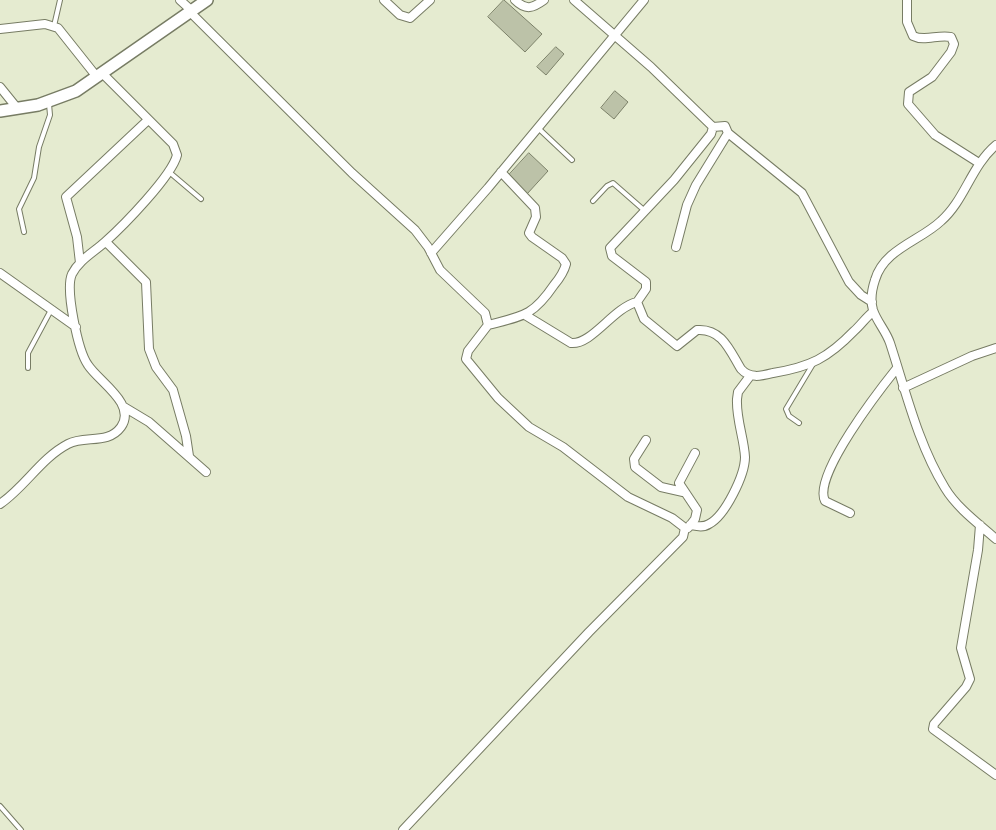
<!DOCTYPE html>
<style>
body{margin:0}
canvas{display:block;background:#e5ebd0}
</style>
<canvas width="996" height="830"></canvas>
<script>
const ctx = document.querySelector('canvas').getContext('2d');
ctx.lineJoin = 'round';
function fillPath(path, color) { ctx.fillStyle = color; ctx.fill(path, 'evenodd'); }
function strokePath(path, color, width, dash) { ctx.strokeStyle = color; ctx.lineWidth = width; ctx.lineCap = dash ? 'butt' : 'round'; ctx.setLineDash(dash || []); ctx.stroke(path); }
const building = new Path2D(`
 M504,0L542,34L525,52L488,17Z
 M556,47L564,54L546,75L537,67Z
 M615,91L628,102L614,119L601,108Z
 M529,153L548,171L527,194L508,176Z`);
fillPath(building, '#bcc2a8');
strokePath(building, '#7c8169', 1);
const lane = new Path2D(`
 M54,26L60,0
 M537,127L572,160
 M168,171L201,199
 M593,201L607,186L613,183L645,211
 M24,232L19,209L34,178L39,147L50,115L49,104
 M28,368V353L51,310
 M799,423L789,416L786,409L813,364
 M0,806L21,830`);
const street = new Path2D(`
 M180,0L192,11
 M384,0L400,15L410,18L430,0
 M515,0C526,11 533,8 544,0
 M574,0L651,67L713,127L711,134L674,180L610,248L612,256L646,282V289L637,302L644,319L677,346L697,330C722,328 730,351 741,369C750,379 761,376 773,373C810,367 828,358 854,331C861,325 866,317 873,312
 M907,0V22L913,36C925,42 938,34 951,37L954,44L951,52L932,77L909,92L908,104L935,135L979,163
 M190,12L352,173L415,230L428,247L440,270L485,313L488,325L468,351L466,359L498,398L529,427L563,447L628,497L672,518L685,528L683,537L589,632L403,830
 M0,29L45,24L58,28L97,77
 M0,87L17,108
 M728,133L802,193L849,282L861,295L872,302
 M996,145C971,166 965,200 941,221C920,241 884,249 875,280C872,289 870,300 873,310C877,322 886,331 890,343C906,392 918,444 945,488C957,508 979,524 996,539
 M106,242L146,282L149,349L156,367L173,390L186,436L189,456
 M676,247L687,205L696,185L728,133L725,126L713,127
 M431,253L488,188L644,0
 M80,263L77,237L66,197L148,120
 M0,273L76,327
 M525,315L571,343C592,345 613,308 637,302
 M488,325C523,316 533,316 554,285C559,279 564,272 566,264L562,258L532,237L529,233L536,217L535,208L501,172
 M903,388L972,356L996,348
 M124,407L149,422L206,472
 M646,440L634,459L635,467L661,487L683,492
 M0,504C25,487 41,458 68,444C85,435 108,445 121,427C137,404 99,382 88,365C78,351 65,289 72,274C79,260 94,252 105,242C123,226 172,176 177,155L173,144L102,73
 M850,513L825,501C812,476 881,388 897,368
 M690,525C696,526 703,528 709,524C725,516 745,475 745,457C744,438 736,419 737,399L738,392L750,376
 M980,525L978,550L961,648L970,679L966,687L934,724L933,729L996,775
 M688,528L695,519L697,510L679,483L695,453`);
const secondary = new Path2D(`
 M0,111L38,105L76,91L207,0`);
strokePath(lane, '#777c64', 6);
strokePath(street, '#777c64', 10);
strokePath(secondary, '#777c64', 14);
strokePath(lane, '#fff', 4);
strokePath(street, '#fff', 8);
strokePath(secondary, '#fff', 11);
</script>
